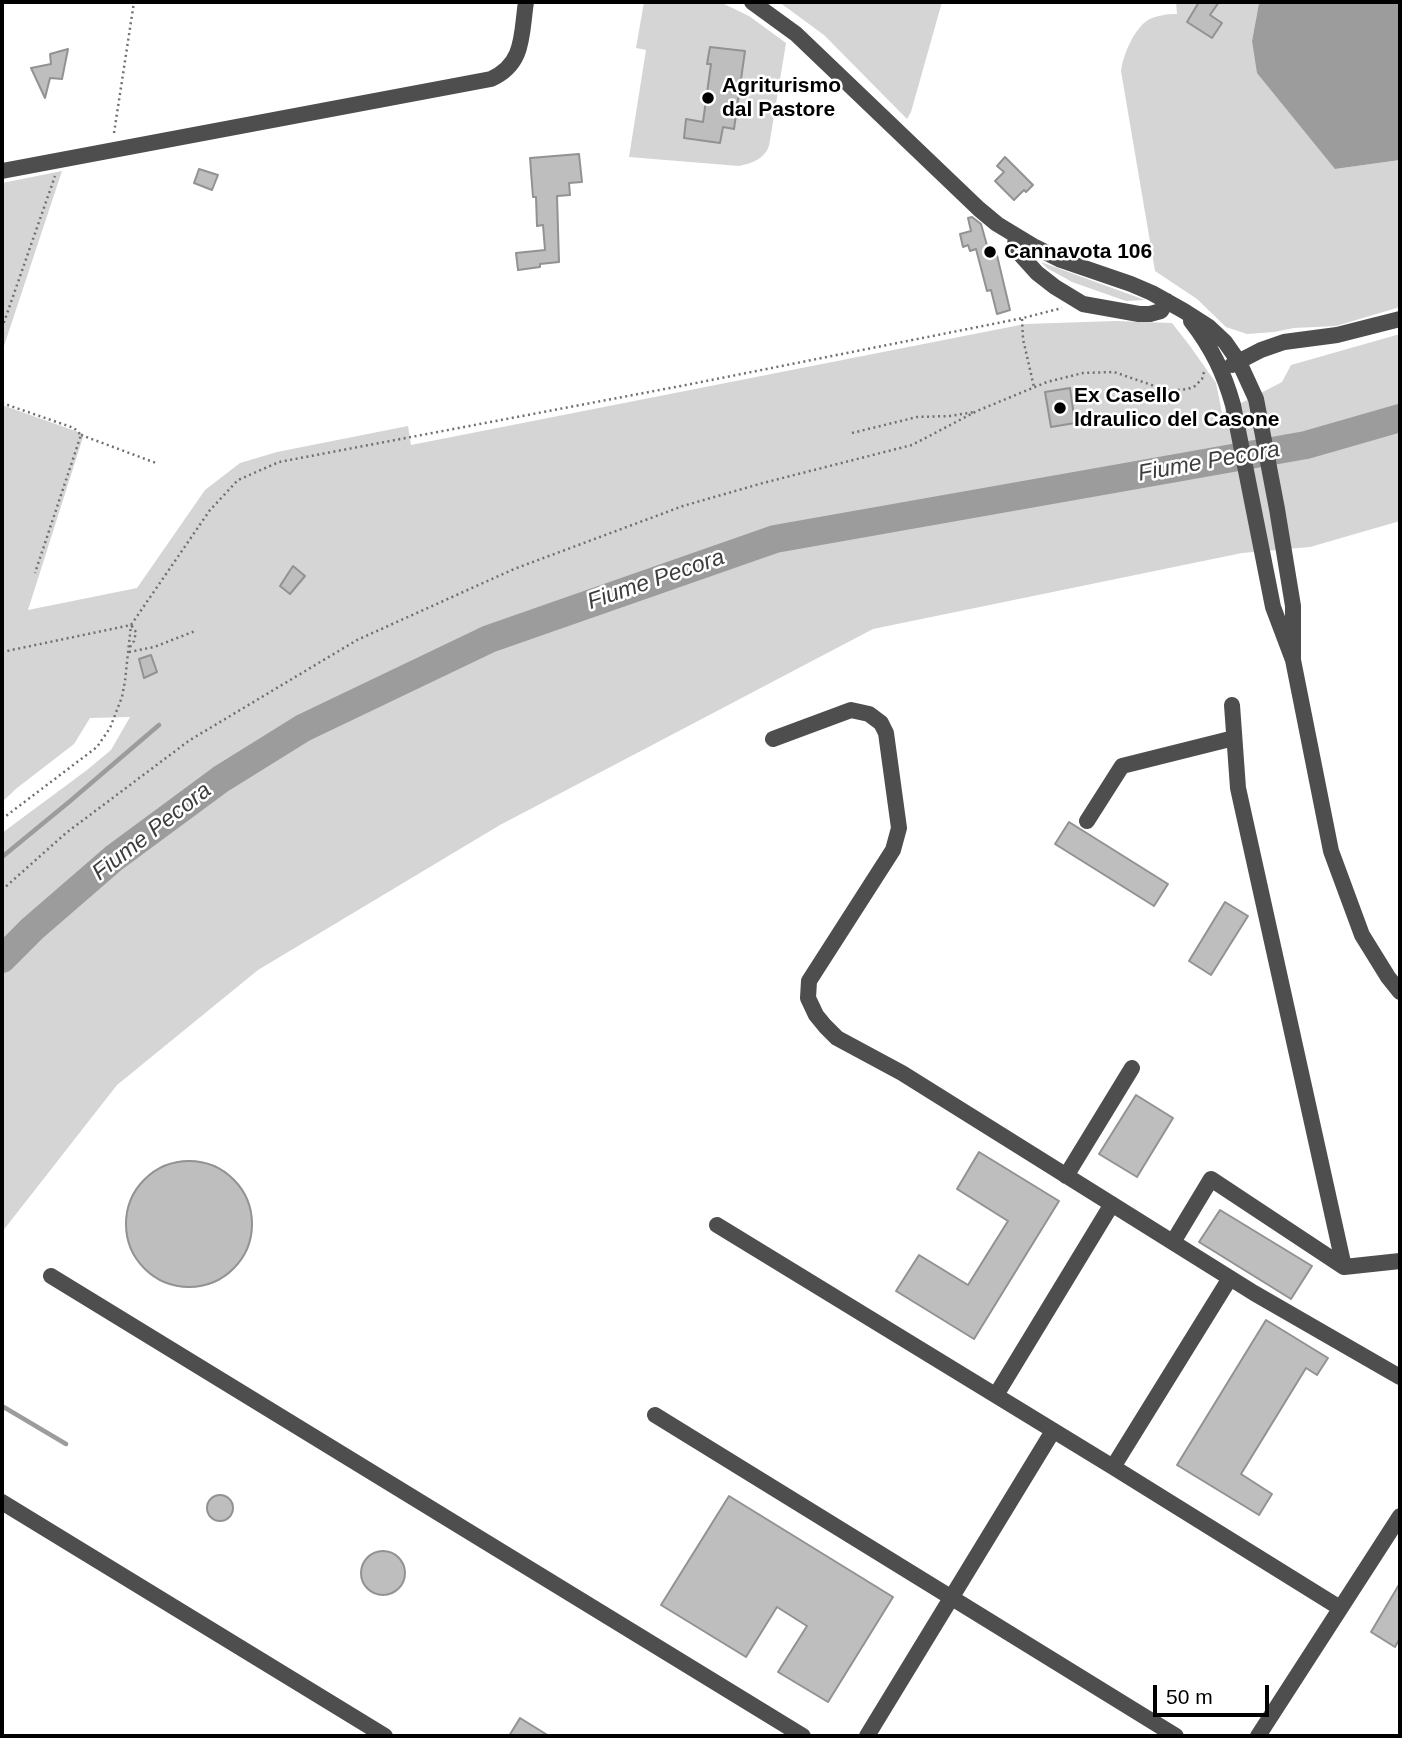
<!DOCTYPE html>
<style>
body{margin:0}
#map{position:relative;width:1402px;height:1738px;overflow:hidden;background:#fff;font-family:Arial,sans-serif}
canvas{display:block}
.frame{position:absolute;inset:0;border:4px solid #000;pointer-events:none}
.scale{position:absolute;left:1153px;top:1685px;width:116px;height:32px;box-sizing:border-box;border:4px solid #000;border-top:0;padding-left:9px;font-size:21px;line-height:24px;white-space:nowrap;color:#000;-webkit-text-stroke:5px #fff;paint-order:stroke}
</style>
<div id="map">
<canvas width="1402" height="1738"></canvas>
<div class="frame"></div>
<div class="scale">50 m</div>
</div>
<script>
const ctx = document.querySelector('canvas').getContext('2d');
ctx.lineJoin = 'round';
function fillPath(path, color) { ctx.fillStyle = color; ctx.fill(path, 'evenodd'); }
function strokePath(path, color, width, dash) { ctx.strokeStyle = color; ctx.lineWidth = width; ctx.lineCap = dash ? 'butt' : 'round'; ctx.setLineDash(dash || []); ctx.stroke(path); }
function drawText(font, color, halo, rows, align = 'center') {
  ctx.font = font + ' Arial,sans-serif'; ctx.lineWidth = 5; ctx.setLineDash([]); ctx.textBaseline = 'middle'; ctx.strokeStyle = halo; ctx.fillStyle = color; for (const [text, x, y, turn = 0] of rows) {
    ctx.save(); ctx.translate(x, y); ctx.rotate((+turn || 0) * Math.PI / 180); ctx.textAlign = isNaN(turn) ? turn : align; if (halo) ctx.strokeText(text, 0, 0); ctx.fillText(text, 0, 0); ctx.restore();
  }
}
fillPath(new Path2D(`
 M644,2H720L749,16L786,43L769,146C764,159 753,163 739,166L629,157L646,50L636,48Z
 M779,2H942L911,112L907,119L824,35Z
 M1176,2H1261L1259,3L1252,41L1335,169L1400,160V307L1336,326L1294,328L1274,332L1247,334L1226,327L1197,299L1155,271L1121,71C1123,55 1134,29 1148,20C1157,15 1168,14 1177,14Z
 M62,171L2,352V183Z
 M1041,262L1145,300L1126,301L1072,282L1047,268Z
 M1116,321L1172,323L1190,346L1216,383L1222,413L1282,382L1291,365L1400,334V521L1310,547L1242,553L873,629L500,825L258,970L117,1085L2,1232V833L87,770L111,750L130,717L90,718L74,744L17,788L2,802V405L84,434L28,610L137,588L205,490L240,463L277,452L408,426L411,445L1025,324Z`), '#d5d5d5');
fillPath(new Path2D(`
 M1261,2H1400V160L1335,169L1257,73L1252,41L1259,3Z`), '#9c9c9c');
strokePath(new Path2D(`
 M2,857L69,802L159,725
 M2,1406L66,1444`), '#9c9c9c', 4.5);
strokePath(new Path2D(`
 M2,959L32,929L114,858L221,779L303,728L489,639L775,539L1306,445L1400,418`), '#9c9c9c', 28);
const building = new Path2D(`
 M1199,2H1219L1210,15L1222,23L1212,38L1187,22Z
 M710,47L745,51L734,129L723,127L720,143L684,138L686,119L703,122L711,64H707Z
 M68,49L62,79L50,78L45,98L31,68L51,64L50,54Z
 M579,154L582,182L569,183L570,195L557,196L559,262L540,264V267L518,270L516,253L545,250L543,225L537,226L536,197H533L530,158Z
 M1005,157L1033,185L1026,192L1024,190L1014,200L995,181L1004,172L997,166Z
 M199,169L218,175L212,190L194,183Z
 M972,217L981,224L988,249L995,247L1010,310L997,314L991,290L987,291L976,249L970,251L968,245L963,247L960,234L971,231L968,218Z
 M1070,388L1075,423L1051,427L1045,392Z
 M293,566L305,576L290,594L280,586Z
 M151,655L157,672L144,678L139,659Z
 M1069,822L1168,884L1154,906L1055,844Z
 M1225,902L1248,916L1211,975L1189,961Z
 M1136,1095L1173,1118L1137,1177L1099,1154Z
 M979,1152L1059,1201L974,1339L896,1291L919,1255L968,1285L1008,1221L957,1189Z
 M126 1224a63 63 0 1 1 126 0a63 63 0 1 1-126 0Z
 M1220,1210L1312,1266L1291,1299L1199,1242Z
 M1266,1320L1328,1358L1317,1375L1306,1368L1241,1474L1272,1494L1259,1515L1177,1465Z
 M207 1508a13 13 0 1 1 26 0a13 13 0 1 1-26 0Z
 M729,1496L893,1597L828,1702L778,1672L807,1626L777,1607L746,1657L661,1605Z
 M361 1573a22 22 0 1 1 44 0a22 22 0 1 1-44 0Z
 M1400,1583V1638L1395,1647L1371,1632Z
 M520,1718L549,1736H509Z`);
fillPath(building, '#bebebe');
strokePath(building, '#929292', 2);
strokePath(new Path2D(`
 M114,133L134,2
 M1022,319L1023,339L1034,387
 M2,328L55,176
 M2,403L74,428L81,435L35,573
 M852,433L917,417L950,416L974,412
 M81,435L156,463
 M130,647L134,641L136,632L131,625
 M2,652L131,625L210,510L238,480L279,462L686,385L1023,318L1062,308
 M129,652L154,647L195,631
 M2,819L97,747L110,728L122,697L125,681L131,625
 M2,890L66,833L190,740L357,640L514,569L683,506L763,483L912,445L977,411L1047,382L1083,373L1114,372L1166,390H1177L1188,389L1195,386L1202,379L1204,372`), '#707070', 2.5, [2, 3.5]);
strokePath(new Path2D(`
 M752,2L796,34L979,209L997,224L1035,247L1061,260L1131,284L1152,293L1184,311L1209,327L1225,342L1239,362L1256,399L1277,509L1293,606V660
 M2,171L491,79C525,64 521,34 526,2
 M1016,236L1015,245L1018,252L1037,273L1055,287L1083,304L1139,314H1150L1161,311L1167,301
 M1191,321C1212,348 1224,373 1233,405L1273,607L1293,660L1331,851L1362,935L1388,977L1400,992
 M1232,365L1261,350L1284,342L1337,335L1400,319
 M1232,705L1238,788L1344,1267
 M773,739L851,710L869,714L881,723L886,733L899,828L893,850L809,981L808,998L816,1015L825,1026L837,1038L902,1073L1254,1293L1400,1377
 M1087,821L1122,766L1234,738
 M1066,1176L1132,1068
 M717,1225L1113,1467L1340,1608
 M1173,1242L1211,1179L1344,1267L1400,1261
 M51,1276L803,1736
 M996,1395L1112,1204
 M655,1415L1176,1736
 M1113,1467L1230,1278
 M2,1502L385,1736
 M867,1736L1053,1431
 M1258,1736L1400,1516`), '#4e4e4e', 16);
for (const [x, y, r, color] of [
 [708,98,7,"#000"],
 [990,252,7,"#000"],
 [1060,408,7,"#000"]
]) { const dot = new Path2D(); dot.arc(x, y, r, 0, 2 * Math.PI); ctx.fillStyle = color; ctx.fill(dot); strokePath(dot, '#fff', 2.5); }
drawText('bold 21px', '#000', '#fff', [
 ["Agriturismo",722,86],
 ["dal Pastore",722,110],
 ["Cannavota 106",1004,252],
 ["Ex Casello",1074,396],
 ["Idraulico del Casone",1074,420]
], 'left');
drawText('italic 23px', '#3d3d3d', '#fff', [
 ["Fiume Pecora",1209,462,-10],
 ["Fiume Pecora",656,580,-19],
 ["Fiume Pecora",152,832,-38]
]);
</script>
